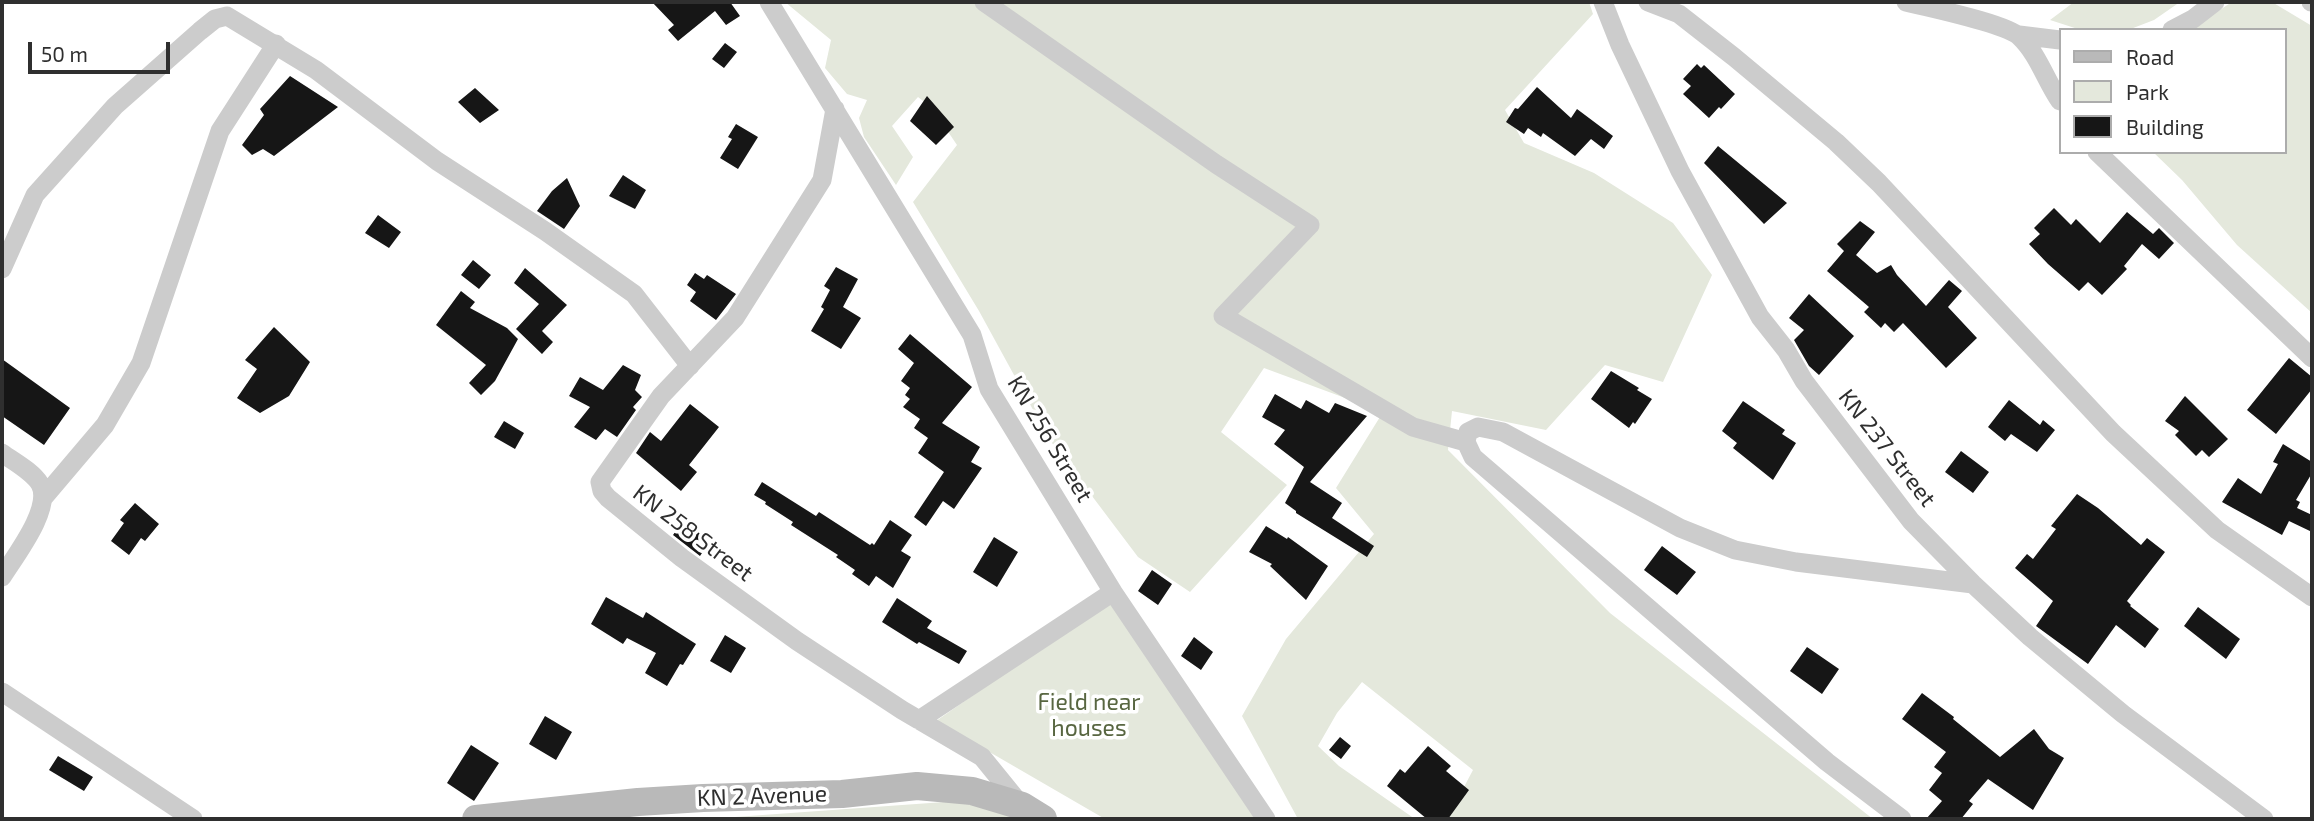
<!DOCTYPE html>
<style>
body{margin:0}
#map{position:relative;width:2314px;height:821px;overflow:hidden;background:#fff;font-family:"Exo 2",sans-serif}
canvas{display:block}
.frame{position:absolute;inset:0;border:4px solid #2f2f2f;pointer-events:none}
.legend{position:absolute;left:2059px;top:28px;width:228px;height:126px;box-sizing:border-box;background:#fff;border:2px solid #acacac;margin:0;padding:9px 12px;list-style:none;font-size:21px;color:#2f2f2f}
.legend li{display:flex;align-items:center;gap:14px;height:35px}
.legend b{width:35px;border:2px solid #acacac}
.scale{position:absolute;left:28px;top:42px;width:142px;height:32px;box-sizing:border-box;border:4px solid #2f2f2f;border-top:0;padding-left:9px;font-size:21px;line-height:24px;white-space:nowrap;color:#2f2f2f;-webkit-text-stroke:5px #fff;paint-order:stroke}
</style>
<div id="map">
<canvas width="2314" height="821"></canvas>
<div class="frame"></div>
<ul class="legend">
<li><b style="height:9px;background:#b9b9b9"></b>Road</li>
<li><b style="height:19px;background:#e4e8dc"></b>Park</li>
<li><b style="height:19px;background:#161616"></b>Building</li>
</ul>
<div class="scale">50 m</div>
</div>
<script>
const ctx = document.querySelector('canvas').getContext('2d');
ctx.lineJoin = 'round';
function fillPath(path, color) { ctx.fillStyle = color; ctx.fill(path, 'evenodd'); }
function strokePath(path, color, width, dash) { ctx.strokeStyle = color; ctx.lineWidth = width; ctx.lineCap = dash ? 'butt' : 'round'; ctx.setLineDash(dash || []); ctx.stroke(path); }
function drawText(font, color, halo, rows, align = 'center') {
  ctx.font = font + ' "Exo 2",sans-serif'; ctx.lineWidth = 7; ctx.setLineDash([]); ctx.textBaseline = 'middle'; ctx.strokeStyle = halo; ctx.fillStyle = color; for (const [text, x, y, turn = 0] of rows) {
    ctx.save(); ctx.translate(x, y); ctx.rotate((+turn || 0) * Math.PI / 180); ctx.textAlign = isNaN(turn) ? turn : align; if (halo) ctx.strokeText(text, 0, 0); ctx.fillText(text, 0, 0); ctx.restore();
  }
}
fillPath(new Path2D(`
 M785,2H1589L1593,14L1505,110L1524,143L1594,173L1673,223L1712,275L1663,382L1605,365L1546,430L1452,411L1448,450L1610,613L1873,819H1447L1473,770L1362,682L1337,713L1318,746L1339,766L1415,819H1298L1242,716L1286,639L1374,534L1336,488L1383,412L1264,368L1221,432L1287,485L1190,592L1138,557L1049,439L979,311L913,202L957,145L932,108L918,97L892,126L913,157L896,185L864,137L859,118L867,100L847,94L825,68L831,40Z
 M2074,2H2180L2154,20L2128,30H2081L2050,20Z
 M2232,2H2272L2312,26V313L2237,245L2182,180L2153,152H2284V30H2189Z
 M1109,601L1261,819H1105L936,721Z
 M958,801L1007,815L1015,819H707Z`), '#e4e8dc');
fillPath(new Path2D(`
 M652,2H730L740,16L726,25L715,11L678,41L668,30L674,25Z
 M725,43L737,52L724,68L712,59Z
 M1697,64L1701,68L1704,65L1735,94L1721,109L1719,107L1709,118L1683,94L1691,86L1683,79Z
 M290,76L338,107L274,156L263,149L252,155L242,145L264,115L260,109Z
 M1537,87L1571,118L1577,109L1613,136L1604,149L1591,139L1575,156L1543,133L1541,137L1528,128L1524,134L1506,122L1515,108L1518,109Z
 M475,88L499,110L480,123L458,102Z
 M927,96L954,127L936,145L910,121Z
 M736,124L758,137L738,169L720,158L732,139L728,137Z
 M1718,146L1787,203L1764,224L1704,163Z
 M623,175L646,190L635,209L609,196Z
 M567,178L580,206L564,229L537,211L552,191Z
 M2054,208L2071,225L2076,219L2100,243L2127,212L2153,234L2159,228L2174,243L2159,259L2142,244L2124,266L2127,269L2102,295L2088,282L2079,291L2048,264L2029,244L2040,234L2034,228Z
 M378,215L401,232L389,248L365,233Z
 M1860,221L1875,232L1856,255L1877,273L1891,265L1897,275L1926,306L1949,280L1962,291L1948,307L1977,338L1946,368L1903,323L1894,332L1885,323L1881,328L1864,312L1869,307L1827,271L1844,251L1837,244Z
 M473,260L491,275L479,289L461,275Z
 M836,267L858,279L843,307L861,318L841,349L811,331L824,309L821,307L830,290L824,286Z
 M525,268L567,305L542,331L553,342L542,354L516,329L539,304L514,283Z
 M695,273L704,279L707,275L736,294L716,320L690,301L696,292L687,285Z
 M461,291L475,302L470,308L507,328L518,339L495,381L481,395L469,383L486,365L436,325Z
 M1809,294L1854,336L1819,375L1809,366L1794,340L1804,330L1789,318Z
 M274,327L310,362L289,396L260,413L237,398L257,369L245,360Z
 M910,334L972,387L942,423L980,447L971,462L982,468L954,509L943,501L926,526L914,517L944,472L918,453L928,438L914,428L920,419L903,407L910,399L905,395L910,388L901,381L914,363L898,349Z
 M2289,358L2312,377V389L2276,434L2247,410Z
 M2,359L70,408L44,445L2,416Z
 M623,365L641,375L635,390L642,397L633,407L636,410L617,437L605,429L596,440L574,427L590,407L569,396L580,377L603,390Z
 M1611,371L1639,388L1637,390L1652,399L1635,424L1633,422L1629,428L1591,399Z
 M1275,394L1301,409L1306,400L1329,413L1335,403L1367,416L1310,482L1342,503L1332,518L1374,546L1367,557L1296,513V511L1285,503L1304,467L1274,444L1285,430L1262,417Z
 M2185,396L2228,439L2209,457L2202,450L2196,456L2175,435L2179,431L2165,421Z
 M2009,400L2040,425L2043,420L2055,430L2037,452L2011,434L2005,441L1988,427Z
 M1743,401L1785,430L1782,434L1796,443L1773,480L1733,448L1737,443L1722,431Z
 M690,404L719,427L689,465L697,472L681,491L636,453L650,432L661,441Z
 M504,421L524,433L515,449L494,437Z
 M2283,444L2312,462V473L2296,500L2300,502L2297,508L2312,515V532L2289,521L2282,535L2222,502L2238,478L2261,494L2278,464L2273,462Z
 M1961,451L1989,472L1973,493L1945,472Z
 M762,482L816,516L819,512L870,545L872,543L874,545L890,520L912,535L901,551L911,557L893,588L876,576L869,586L852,574L855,570L836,557L838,555L791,525L793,522L765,504L766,502L754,495Z
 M2077,494L2098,508L2141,545L2147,538L2165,552L2127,601L2131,605L2130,606L2159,629L2145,648L2116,625L2088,664L2036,626L2053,601L2015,568L2027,554L2033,559L2056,529L2051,526Z
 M135,503L159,524L145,541L141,538L129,555L111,541L124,523L120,520Z
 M683,521L710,541L700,556L673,535Z
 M1266,526L1287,539L1288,537L1328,566L1306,600L1270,566L1272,564L1249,552Z
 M994,537L1018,552L997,587L973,572Z
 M1662,546L1696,572L1677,595L1644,570Z
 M1152,570L1172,584L1158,605L1138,591Z
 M606,597L643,618L646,612L696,644L683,665L680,664L667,686L645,673L656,653L627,638L623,644L591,624Z
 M897,598L932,621L927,628L967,651L959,664L919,642L917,644L882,622Z
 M2198,607L2240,639L2226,659L2184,626Z
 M725,635L746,648L731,673L710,661Z
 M1194,637L1213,652L1201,670L1181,656Z
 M1807,647L1839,669L1822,694L1790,671Z
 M1922,693L1954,717L1953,719L2000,757L2034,729L2049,749L2064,758L2033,810L1988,779L1969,801L1973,804L1961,819H1926L1942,801L1929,790L1942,773L1934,767L1946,752L1902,719Z
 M545,716L572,732L556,760L529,744Z
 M1340,737L1351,746L1341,759L1329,750Z
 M471,745L499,763L474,801L447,783Z
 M1428,746L1451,766L1446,771L1469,790L1448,819H1427L1387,786L1400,769L1405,773Z
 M58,756L93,777L84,791L49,770Z`), '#161616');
strokePath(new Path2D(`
 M769,2L972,335L989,389L1113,592L1266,819
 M984,2L1216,164L1310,225L1223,316L1413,427L1466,442
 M1603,2L1620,45L1680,171L1760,317L1786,350L1804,381L1911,521L1973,584L2030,637L2123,714L2264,819
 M1648,2L1679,14L1734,57L1836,142L1879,183L2113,433L2217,530L2312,597
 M1906,2C1929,8 2005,23 2020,37C2038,54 2046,81 2060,101
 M2311,2H2312
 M2172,30L2193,19L2215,2
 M2019,35L2060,40
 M835,109L822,180L735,318L661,396L600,482L602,491L608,498L682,558L797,641L902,710L982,757L1021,805
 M2097,152L2312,358
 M2,269L35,195L115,106L200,31L215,19L227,16L316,70L437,161L545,231L634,294L690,366
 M2,453C14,462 32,471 40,484C53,508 15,556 2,577
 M44,497L105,425L141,363L220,131L276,44
 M2,692L193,819
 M919,720L1113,592
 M1902,819L1827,762L1473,457L1466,442L1468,432L1478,427L1503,432L1680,528L1735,550L1796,562L1973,584`), '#ccc', 19);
strokePath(new Path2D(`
 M476,819L638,802L703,798L842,794L917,786L972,791L1022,806L1043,819`), '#b9b9b9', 28);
drawText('23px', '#2f2f2f', '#fff', [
 ["KN 256 Street",1050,439,59],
 ["KN 237 Street",1887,448,52],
 ["KN 258 Street",693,533,37],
 ["KN 2 Avenue",762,796,-2]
]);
drawText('23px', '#586641', '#fff', [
 ["Field near",1089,702],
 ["houses",1089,728]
]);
</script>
